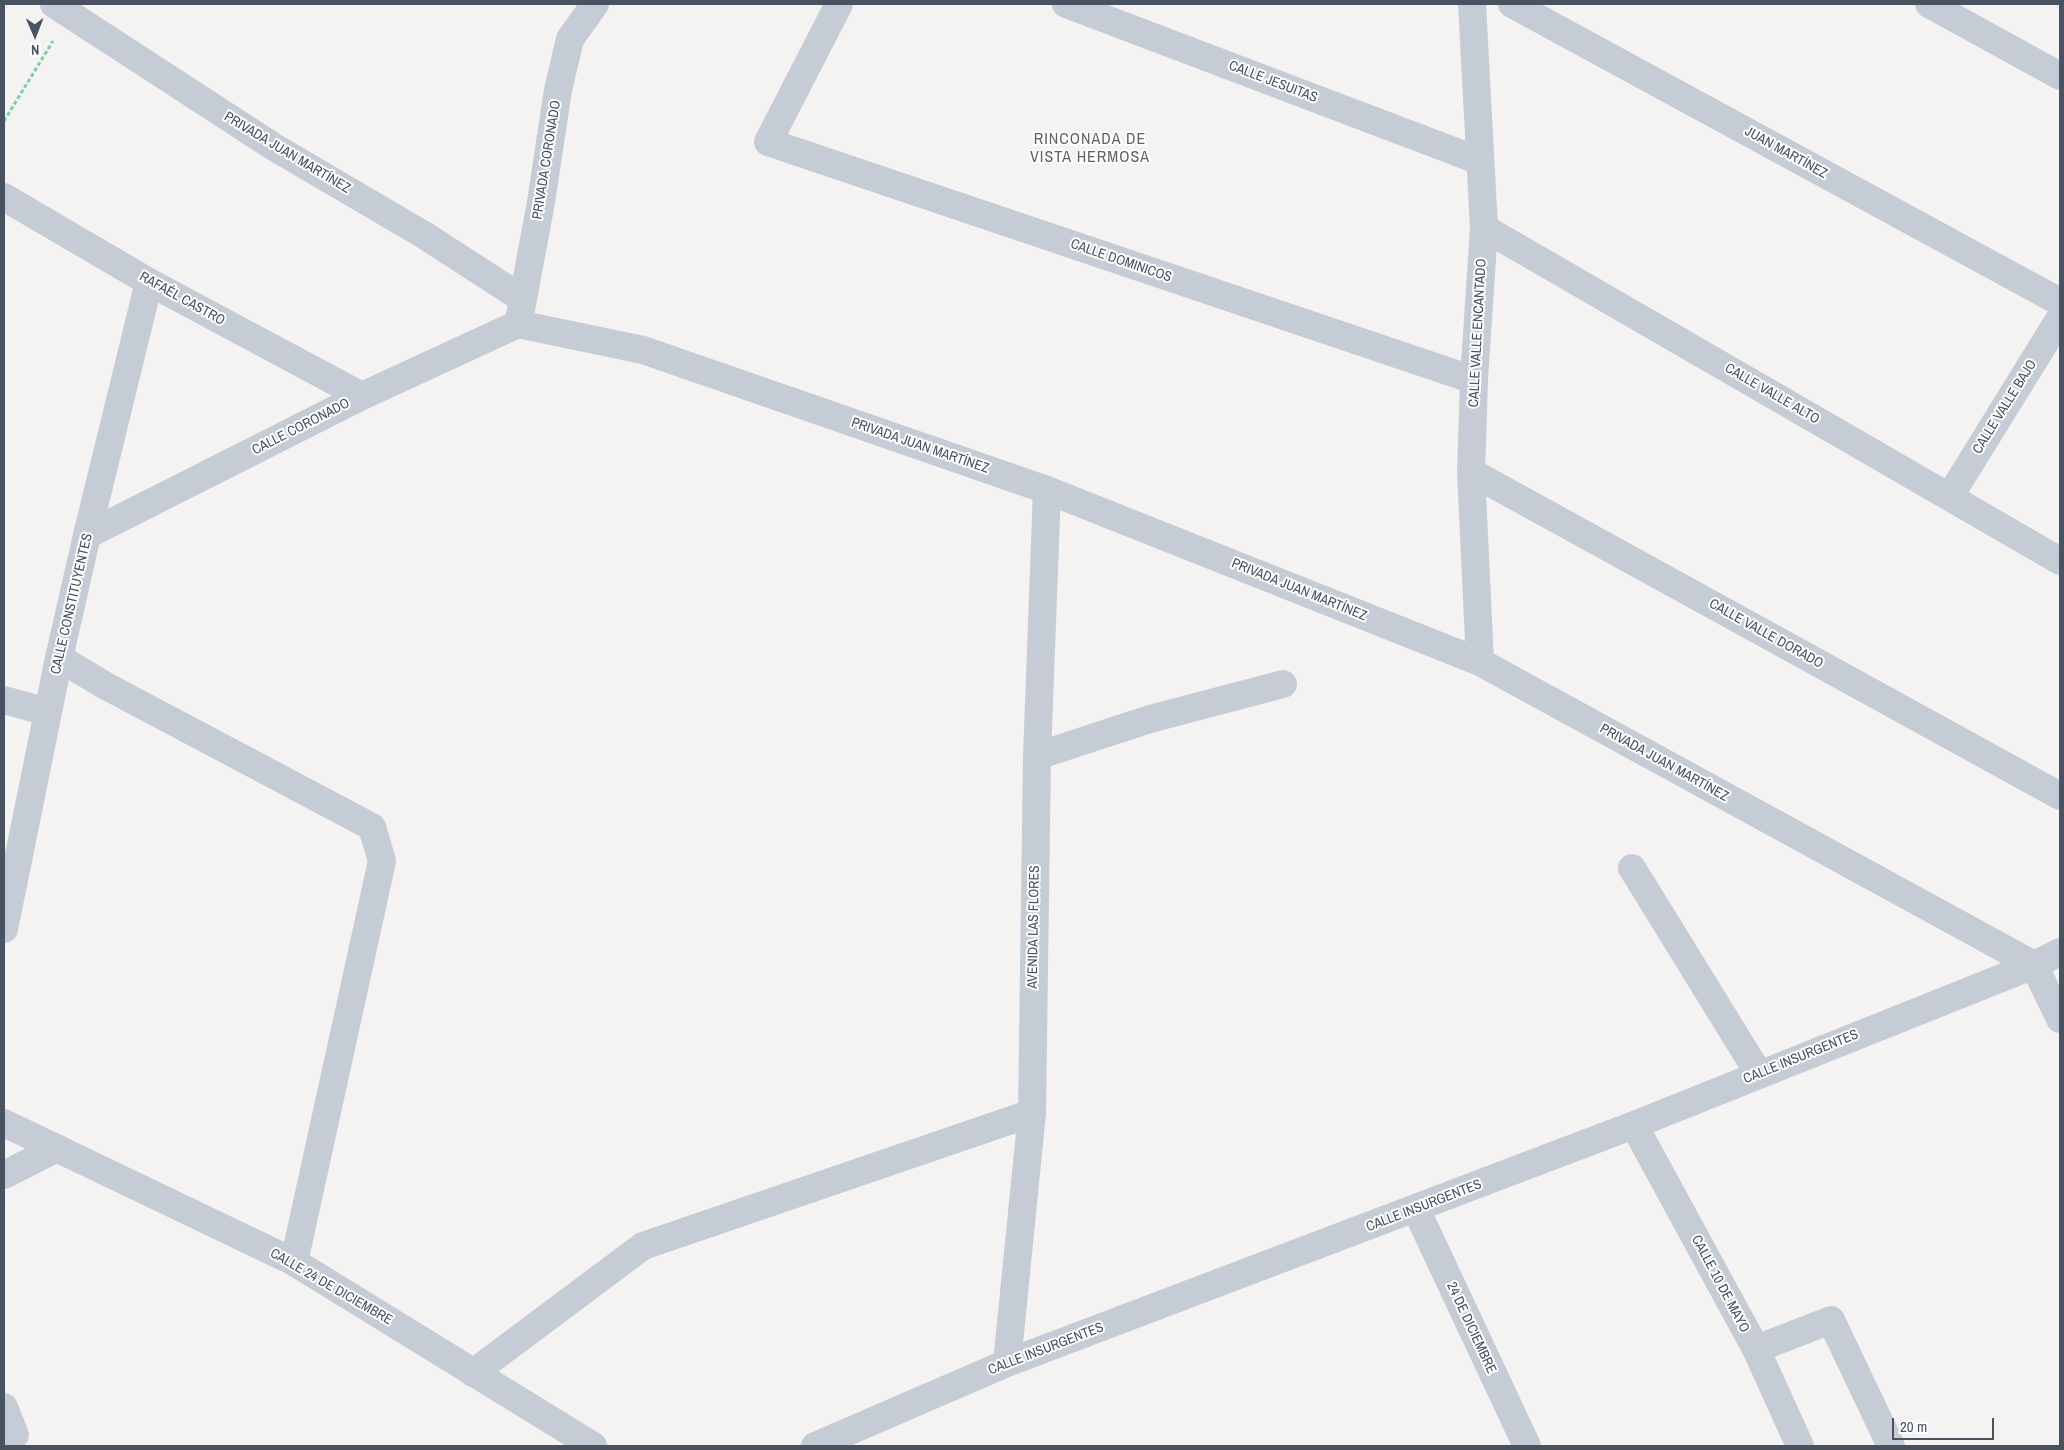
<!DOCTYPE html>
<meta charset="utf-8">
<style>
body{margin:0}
#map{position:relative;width:2064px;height:1450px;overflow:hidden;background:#f4f3f2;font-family:"Archivo Narrow",sans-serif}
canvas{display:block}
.frame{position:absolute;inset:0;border:5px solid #495260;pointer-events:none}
.north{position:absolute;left:10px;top:10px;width:50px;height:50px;-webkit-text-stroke:4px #fff;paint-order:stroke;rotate:179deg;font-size:14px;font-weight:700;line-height:20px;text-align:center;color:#495260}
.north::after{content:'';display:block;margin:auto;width:18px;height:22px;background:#495260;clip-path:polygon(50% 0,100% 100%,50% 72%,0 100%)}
.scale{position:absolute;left:1892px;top:1418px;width:102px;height:22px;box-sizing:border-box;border:2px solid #495260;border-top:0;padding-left:6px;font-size:15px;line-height:18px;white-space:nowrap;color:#495260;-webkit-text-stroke:4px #fff;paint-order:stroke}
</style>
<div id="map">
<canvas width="2064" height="1450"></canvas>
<div class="frame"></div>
<div class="north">N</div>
<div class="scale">20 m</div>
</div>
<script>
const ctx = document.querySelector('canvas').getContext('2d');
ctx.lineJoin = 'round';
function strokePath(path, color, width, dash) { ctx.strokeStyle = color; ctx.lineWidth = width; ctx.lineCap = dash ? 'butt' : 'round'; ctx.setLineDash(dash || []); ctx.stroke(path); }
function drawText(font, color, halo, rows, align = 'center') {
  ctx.font = font + ' "Archivo Narrow",sans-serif'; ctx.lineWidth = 4; ctx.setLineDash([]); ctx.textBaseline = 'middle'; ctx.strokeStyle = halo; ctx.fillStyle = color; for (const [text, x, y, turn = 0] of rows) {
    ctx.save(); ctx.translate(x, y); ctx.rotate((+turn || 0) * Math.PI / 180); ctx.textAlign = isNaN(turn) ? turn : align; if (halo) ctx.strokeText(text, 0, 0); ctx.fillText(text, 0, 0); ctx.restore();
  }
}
strokePath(new Path2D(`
 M4,121L53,41`), '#79d0b1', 3, [4, 2.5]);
strokePath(new Path2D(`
 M54,4L274,147L424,235L523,299
 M839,4L768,142L1474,380
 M1066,4L1480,161
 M1472,4L1484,228L1474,380L1471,472L1480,662
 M1512,4L2060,302
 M1929,4L2060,76
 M4,197L149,282L362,396
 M1484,228L2060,561
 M520,315L541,202L558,90L570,39L595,4
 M518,324L643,350L1047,490L1480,662L2034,965
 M1471,472L2060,796
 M1950,496L2060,318
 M87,535L362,396L518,324
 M59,658L106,686L372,827L382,861L294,1262
 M4,700L48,712
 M1037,756L1150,719L1283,684
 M1632,868L1759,1074
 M4,929L59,658L87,535L149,282
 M2034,965L2060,1019
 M4,1123L294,1262L593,1446
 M1634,1125L1756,1349L1800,1446
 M4,1175L57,1148
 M1416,1209L1527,1446
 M1756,1349L1831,1320L1891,1446
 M1007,1363L1032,1113L1037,756L1047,490
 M473,1373L643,1246L1032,1113
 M4,1407L15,1435
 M815,1446L1007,1363L1634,1125L2034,965L2060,952`), '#c6ccd6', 28);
drawText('14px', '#495260', '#fff', [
 ["CALLE JESUITAS",1273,82,21],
 ["PRIVADA JUAN MARTÍNEZ",287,153,31],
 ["JUAN MARTÍNEZ",1786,153,29],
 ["PRIVADA CORONADO",547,160,-81],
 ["CALLE DOMINICOS",1121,261,19],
 ["RAFAÉL CASTRO",182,299,29],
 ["CALLE VALLE ENCANTADO",1478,333,-87],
 ["CALLE VALLE ALTO",1772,394,30],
 ["CALLE VALLE BAJO",2005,407,-58],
 ["CALLE CORONADO",301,427,-27],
 ["PRIVADA JUAN MARTÍNEZ",920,446,19],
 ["PRIVADA JUAN MARTÍNEZ",1299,590,22],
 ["CALLE CONSTITUYENTES",72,604,-77],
 ["CALLE VALLE DORADO",1766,634,29],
 ["PRIVADA JUAN MARTÍNEZ",1664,763,29],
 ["AVENIDA LAS FLORES",1034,927,-89],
 ["CALLE INSURGENTES",1801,1057,-22],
 ["CALLE INSURGENTES",1424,1206,-21],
 ["CALLE 10 DE MAYO",1720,1284,62],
 ["CALLE 24 DE DICIEMBRE",331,1287,30],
 ["24 DE DICIEMBRE",1471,1328,65],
 ["CALLE INSURGENTES",1046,1349,-21]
]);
ctx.letterSpacing = '1px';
drawText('16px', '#5e6167', '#fff', [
 ["RINCONADA DE",1090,140],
 ["VISTA HERMOSA",1090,158]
]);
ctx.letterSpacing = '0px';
</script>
